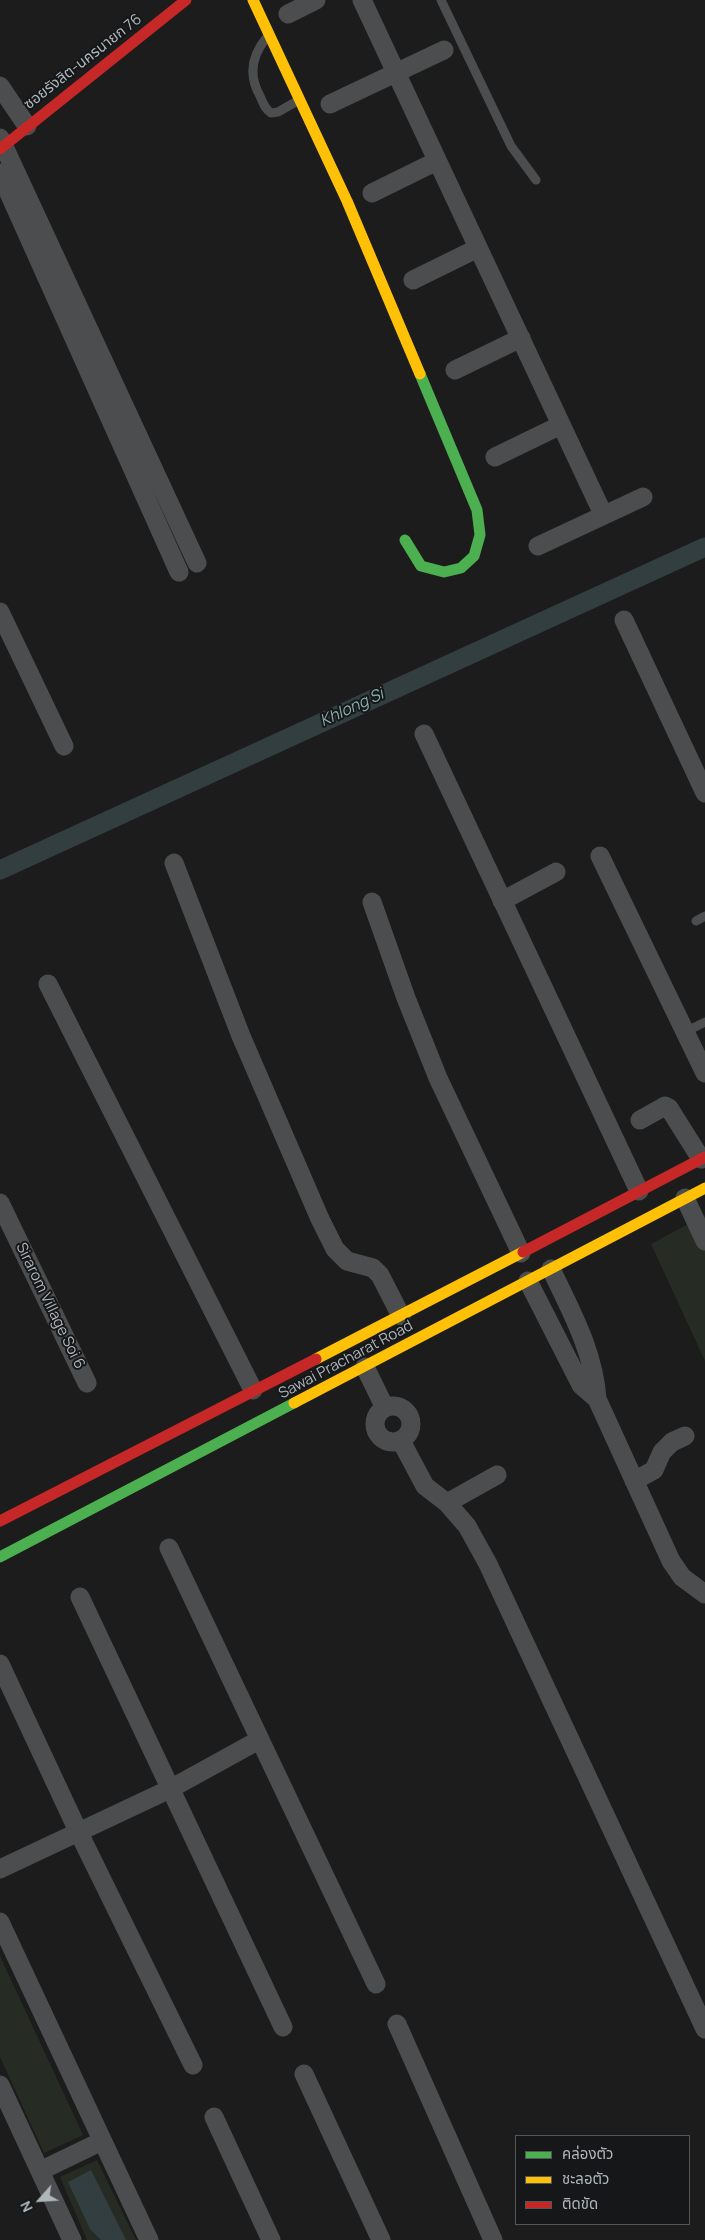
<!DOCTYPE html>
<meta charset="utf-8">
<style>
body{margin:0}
#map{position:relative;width:705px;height:2240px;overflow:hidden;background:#1c1c1c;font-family:Manrope,"Noto Sans Thai",sans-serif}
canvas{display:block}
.legend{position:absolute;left:515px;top:2135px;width:175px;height:90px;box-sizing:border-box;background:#161718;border:1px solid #535759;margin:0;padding:6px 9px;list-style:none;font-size:15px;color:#afb7bb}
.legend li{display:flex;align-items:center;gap:10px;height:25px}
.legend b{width:25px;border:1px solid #535759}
.north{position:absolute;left:15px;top:2175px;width:50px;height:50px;-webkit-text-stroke:4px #161718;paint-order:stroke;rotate:244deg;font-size:14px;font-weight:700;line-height:20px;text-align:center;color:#afb7bb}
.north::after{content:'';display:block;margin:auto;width:18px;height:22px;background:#afb7bb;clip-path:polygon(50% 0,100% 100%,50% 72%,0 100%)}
</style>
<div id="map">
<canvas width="705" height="2240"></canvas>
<ul class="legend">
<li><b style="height:6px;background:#4caf50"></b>คล่องตัว</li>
<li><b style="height:6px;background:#ffc107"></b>ชะลอตัว</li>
<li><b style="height:6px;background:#c62828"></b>ติดขัด</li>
</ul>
<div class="north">N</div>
</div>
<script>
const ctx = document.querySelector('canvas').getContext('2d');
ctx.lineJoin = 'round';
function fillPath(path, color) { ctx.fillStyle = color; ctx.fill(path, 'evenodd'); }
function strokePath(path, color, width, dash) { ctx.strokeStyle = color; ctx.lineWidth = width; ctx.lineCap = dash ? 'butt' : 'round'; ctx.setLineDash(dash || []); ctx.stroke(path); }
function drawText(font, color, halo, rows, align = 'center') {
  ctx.font = font + ' Manrope,"Noto Sans Thai",sans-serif'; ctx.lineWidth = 4; ctx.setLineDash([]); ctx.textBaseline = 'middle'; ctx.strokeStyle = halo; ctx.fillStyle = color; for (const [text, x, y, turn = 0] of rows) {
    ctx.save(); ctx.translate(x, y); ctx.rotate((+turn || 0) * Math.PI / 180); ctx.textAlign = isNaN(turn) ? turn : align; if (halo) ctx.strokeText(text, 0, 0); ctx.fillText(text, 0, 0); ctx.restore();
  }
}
fillPath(new Path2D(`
 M705,1215V1361L651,1244Z
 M0,1956L83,2135L44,2153L0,2057Z
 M97,2160L136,2240H87L60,2177Z`), '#262b24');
fillPath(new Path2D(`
 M91,2170L126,2240H101L90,2229L68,2182Z`), '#323e3f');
strokePath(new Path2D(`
 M0,870L705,547`), '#323e3f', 19);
strokePath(new Path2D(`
 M441,0L511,146L536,180
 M267,37C252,55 248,75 260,96C263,103 265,109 271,113L278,112L299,100
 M696,921L705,916
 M685,1032L705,1022`), '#4c4d4e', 9);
strokePath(new Path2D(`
 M362,0L603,514
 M288,14L316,0
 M0,86L27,126
 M330,104L444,50
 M0,138L197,563
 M0,173L179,572
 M372,193L437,161
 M413,280L478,248
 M455,370L521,338
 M495,457L561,425
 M538,546L643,497
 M0,612L64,746
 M624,620L705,793
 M424,734L639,1191
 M600,856L705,1073
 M174,863L241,1036L320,1219L335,1249L347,1261L373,1268L380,1275L401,1316
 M502,901L556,872
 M372,902L406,998L438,1078L521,1253
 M48,984L253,1390
 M640,1120L665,1106L669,1108L701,1159
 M685,1198L705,1241
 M0,1203L87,1383
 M551,1269C571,1311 594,1352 597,1399L671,1561L682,1577L705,1594
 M528,1281L581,1385L597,1399
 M365,1367L385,1408
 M375 1424a18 18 0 1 1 36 0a18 18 0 1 1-36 0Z
 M401,1441L425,1486L447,1503L467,1526L488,1564L705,2029
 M634,1481L654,1470L662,1452L672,1442L685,1436
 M447,1503L497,1475
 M169,1548L376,1984
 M80,1597L283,2027
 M0,1664L78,1831L193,2065
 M0,1869L170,1789L259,1740
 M0,1922L149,2240
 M397,2024L493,2240
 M304,2074L381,2240
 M0,2085L72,2240
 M214,2117L271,2240
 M40,2171L102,2141`), '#4c4d4e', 19);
strokePath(new Path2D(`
 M405,540L421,566L444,572L461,568L474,556L480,535L477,510L420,374
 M0,1557L294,1403`), '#4caf50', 11);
strokePath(new Path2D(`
 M253,0L347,201L420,374
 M316,1359L523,1252
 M294,1403L705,1188`), '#ffc107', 11);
strokePath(new Path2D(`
 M0,149L186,0
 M523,1252L705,1157
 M0,1521L316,1359`), '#c62828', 11);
drawText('15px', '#afb7bb', '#161718', [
 ["ซอยรังสิต-นครนายก 76",83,62,-38],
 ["Sirarom Village Soi 6",50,1306,64],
 ["Sawai Pracharat Road",346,1360,-28]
]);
drawText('italic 16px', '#8baeb1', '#161718', [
 ["Khlong Si",352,708,-25]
]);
</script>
